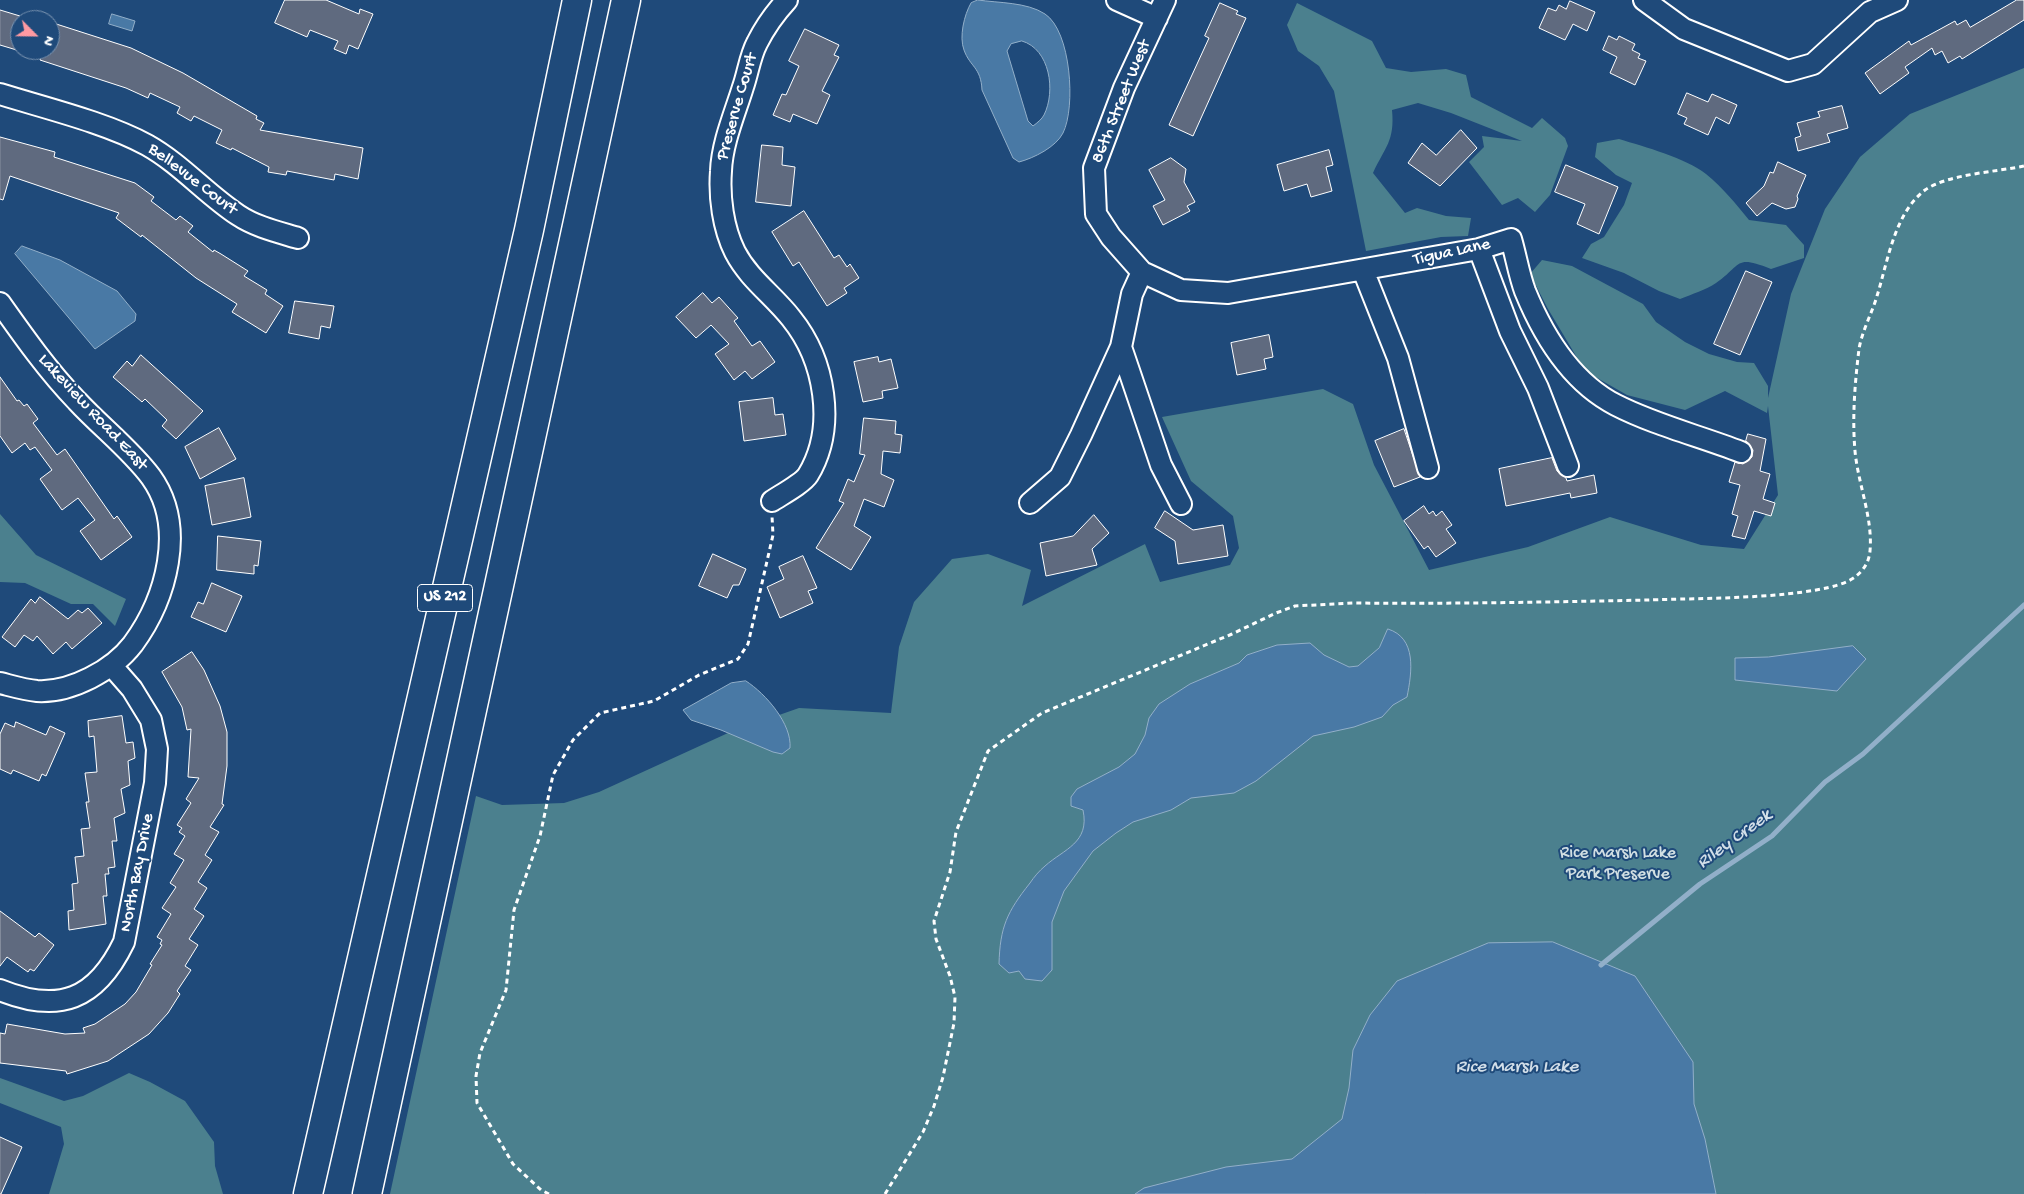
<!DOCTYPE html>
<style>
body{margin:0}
#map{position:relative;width:2024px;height:1194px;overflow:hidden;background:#1f4a7a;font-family:"Gochi Hand",sans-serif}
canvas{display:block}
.north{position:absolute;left:10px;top:10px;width:50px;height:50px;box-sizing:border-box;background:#1f4a7a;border:1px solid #7992af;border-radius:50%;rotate:113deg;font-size:14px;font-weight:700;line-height:20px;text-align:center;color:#fff}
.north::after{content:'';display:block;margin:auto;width:18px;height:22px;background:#ff9aa2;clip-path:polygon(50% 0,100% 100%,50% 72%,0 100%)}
</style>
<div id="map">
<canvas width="2024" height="1194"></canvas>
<div class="north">N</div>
</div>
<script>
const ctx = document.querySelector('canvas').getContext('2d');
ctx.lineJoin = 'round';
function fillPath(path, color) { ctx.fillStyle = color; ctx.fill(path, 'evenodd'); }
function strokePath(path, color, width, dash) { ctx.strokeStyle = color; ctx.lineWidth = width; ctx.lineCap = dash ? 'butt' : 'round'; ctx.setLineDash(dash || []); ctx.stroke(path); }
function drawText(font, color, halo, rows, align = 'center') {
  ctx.font = font + ' "Gochi Hand",sans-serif'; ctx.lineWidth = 4; ctx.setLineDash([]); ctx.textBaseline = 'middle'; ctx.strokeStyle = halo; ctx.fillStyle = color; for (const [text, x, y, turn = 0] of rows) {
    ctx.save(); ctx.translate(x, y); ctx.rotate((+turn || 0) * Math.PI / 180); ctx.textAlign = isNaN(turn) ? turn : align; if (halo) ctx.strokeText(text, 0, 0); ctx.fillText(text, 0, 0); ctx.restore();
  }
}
fillPath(new Path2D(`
 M1297,3L1372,41L1386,68L1411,72L1446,69L1466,75L1471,97L1532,128L1542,118L1565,138L1568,146L1550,195L1535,212L1518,198L1502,205L1469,162L1484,147L1482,136L1522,141L1451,113L1418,103L1392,110C1395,141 1385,147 1373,173L1405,213L1417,208L1446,216L1471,218L1468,236L1441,237L1366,251L1334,91L1319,66L1298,51L1287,25Z
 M2024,68V1194H390L476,796L502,805L564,803L599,792L728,733L799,708L891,713L899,647L914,602L952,559L988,554L1031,570L1022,606L1145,544L1160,582L1230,565L1239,548L1233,516L1191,481L1162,417L1323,389L1353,404L1374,465L1429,570L1528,547L1610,517L1701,545L1744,549L1778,495L1768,406L1767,413L1725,391L1685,410L1627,395L1585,371L1548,309L1530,274L1542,260L1572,266L1643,304L1656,322L1685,342L1709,354L1737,362L1754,363L1768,386V398L1791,294L1825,209L1860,157L1910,114Z
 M1619,139C1645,147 1686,158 1706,174C1723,188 1736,204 1749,220L1786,225L1804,245V258L1771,269C1734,254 1742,265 1716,283C1706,290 1692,294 1680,299L1659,291L1624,273L1582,258L1591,244L1604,237L1624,205L1632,183L1616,175L1595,157L1597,143Z
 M0,514L36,555L126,599L115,626L93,604H71L25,583L0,582Z
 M129,1073L150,1082L185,1101L214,1142L215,1166L223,1194H49L64,1144L61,1127L0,1103V1078L64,1101L83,1096Z`), '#4b808e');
const water = new Path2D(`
 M978,0C998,3 1027,2 1045,14C1071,31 1076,107 1063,133C1056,147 1034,158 1019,162L1013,158L982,90C981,67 970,67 964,50C959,37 964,15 971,3ZM1022,41C1050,49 1056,91 1044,115C1042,119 1037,123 1033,126L1028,121L1007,51L1011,44Z
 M112,14L135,21L132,31L109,24Z
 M22,246L60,260L117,291L136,314L135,321L95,349L15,254Z
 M1388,629C1417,638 1412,672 1407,697L1393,705L1382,717L1354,727L1313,736L1256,781L1234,793L1191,798L1171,810L1133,822L1116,833L1093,851L1064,891L1052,922V970L1042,981L1025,979L1019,971L1009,973L999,964C1000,927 1007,912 1030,883C1034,877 1039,871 1045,866C1064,849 1090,843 1083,810L1071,806V797L1077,789L1119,767L1135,754L1145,735L1149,718L1159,704L1190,684L1239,663L1247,655L1277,645L1310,643L1324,655L1349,667L1358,666L1379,648Z
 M1853,646L1866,659L1837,691L1735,680V658L1768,657Z
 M746,681C766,694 792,724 790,748L782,754L773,752L721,730L691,720L683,710L731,683Z
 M1553,942L1635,976L1693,1062L1694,1104L1705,1139L1716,1194H1135L1144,1188L1226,1167L1292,1159L1342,1119L1349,1088L1353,1050L1370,1015L1397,981L1488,943Z`);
fillPath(water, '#4979a5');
strokePath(water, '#92afc9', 1);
strokePath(new Path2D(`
 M1601,965L1700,884L1772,836L1825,782L1863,754L2024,605`), '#92afc9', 5);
const building = new Path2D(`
 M285,0H326L359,14L360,9L373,14L358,49L349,45L346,54L334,49L338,41L310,30L307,37L275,23Z
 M2017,0H2024V20L1962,59L1960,56L1948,63L1942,51L1935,55L1932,48L1905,67L1909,73L1880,94L1865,73L1909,41L1911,45L1955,21L1957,25L1966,20L1970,27Z
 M1570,1L1595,12L1587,31L1573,24L1565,40L1539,28L1548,8L1556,11L1559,5L1566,9Z
 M1220,3L1238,11L1236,14L1246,18L1193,136L1169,125L1209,38L1205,36Z
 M0,10L20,16V51L0,45Z
 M50,22L131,48L183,73L257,116L256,119L264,123L260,130L363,148L358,179L335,174L334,180L287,171L286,175L268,172L269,167L232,148L231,150L216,143L222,130L194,116L191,121L177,113L180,107L150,93L148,98L126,88L40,60L43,50H50Z
 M805,29L839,45L834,55L839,57L822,91L830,95L817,124L793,114L790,122L773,115L782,94L786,95L799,66L789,61Z
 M1609,36L1617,40L1619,36L1635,44L1632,50L1640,54L1638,58L1646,61L1635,85L1610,73L1617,57L1603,50Z
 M1687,93L1708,102L1712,94L1737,105L1729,124L1716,117L1708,135L1684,124L1687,118L1678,114Z
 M1842,106L1848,128L1827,134L1830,142L1798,151L1795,138L1801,136L1797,123L1820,117L1818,112Z
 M1461,130L1477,148L1440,186L1408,163L1422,143L1436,155Z
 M0,137L55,152L54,157L135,183L154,197L151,201L176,220L180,216L193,226L188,232L213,252L214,250L221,254L248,271L244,276L267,290L265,294L283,306L266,333L232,312L237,304L196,278L142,235L141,237L116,218L119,213L10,176L3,200L0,199Z
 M762,145L783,147L782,165L795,167L791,206L756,202Z
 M1329,150L1333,165L1326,167L1332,191L1311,197L1307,184L1284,191L1277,165Z
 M1171,158L1186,169L1184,182L1195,202L1187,206L1190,211L1163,225L1153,206L1165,200L1149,170Z
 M1778,162L1806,175L1797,196L1798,199L1795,207L1786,209L1772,203L1757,216L1746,203L1764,186L1770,172L1773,173Z
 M1566,165L1618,187L1599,234L1577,224L1585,204L1555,192Z
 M804,211L834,258L839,255L847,267L850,264L859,278L844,288L847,293L827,306L799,262L793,266L772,232Z
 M1746,271L1772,282L1740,355L1714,344Z
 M703,293L712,303L719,297L738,318L734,321L752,346L760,341L775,362L752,379L745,371L734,380L715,354L729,344L711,325L696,338L676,317Z
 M295,301L334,306L330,328L321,326L319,339L289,333Z
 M1269,335L1273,357L1264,359L1266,369L1237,375L1231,343Z
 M141,355L203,411L176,439L162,426L167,420L145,399L142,402L113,377L127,361L132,366Z
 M878,357L879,362L891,359L898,388L882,391L883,398L863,402L854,362Z
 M0,377L17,401L19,400L24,406L27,404L38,419L33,423L57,455L65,449L114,519L117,516L132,537L101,560L80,531L95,520L78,498L62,510L40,479L52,470L35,447L30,450L25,443L12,453L0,436Z
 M773,398L775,415L783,414L786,435L744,441L739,402Z
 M864,418L896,421L895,434L902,435L900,453L883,451L881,474L894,480L884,507L864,499L854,526L871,537L851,570L816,548L844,503L839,501L848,479L854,482L865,455L860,454Z
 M219,428L236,459L200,479L185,447Z
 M1404,429L1420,477L1394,487L1375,441Z
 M1748,434L1766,439L1760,471L1770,474L1763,499L1775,503L1771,516L1754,511L1745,539L1732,536L1738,516L1732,514L1740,485L1729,482L1735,462L1743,464L1752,457L1753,450L1746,441Z
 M1552,458L1557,471L1566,478L1567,481L1594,475L1597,493L1571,498L1570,493L1506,506L1499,469Z
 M244,478L251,517L212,525L205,486Z
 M1424,506L1429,514L1433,511L1436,516L1442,511L1452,525L1446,529L1456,543L1436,557L1428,546L1424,549L1404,521Z
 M1165,511L1193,530L1223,525L1228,556L1178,564L1175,541L1155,528Z
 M1094,515L1109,533L1092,549L1097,565L1046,576L1040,543L1073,536Z
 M218,536L261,541L258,566L254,565V574L217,570Z
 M713,554L746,569L739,585H733L727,598L699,586Z
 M803,556L817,588L808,591L813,603L780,618L767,587L784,579L779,567Z
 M212,583L242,596L226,632L191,617L198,602L203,604Z
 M40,597L68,619L78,610L82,613L88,608L102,623L72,649L66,642L53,654L37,636L33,641L24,635L15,647L2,637L31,599L35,603Z
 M192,652L204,670L220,706L227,732V766L222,804L224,805L210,827L219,832L205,855L212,860L198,882L207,888L194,909L204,916L189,939L198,945L185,966L191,970L177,991L180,994L168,1013L149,1034L108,1061L67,1074L66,1071L0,1063V1033L5,1034L7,1024L65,1034L85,1033L83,1028L95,1024L125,1004L136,992L152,965L150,964L162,945L160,944L162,940L157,937L171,914L162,908L176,887L170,883L184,860L174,854L185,836L179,832L182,828L177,825L191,803L186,799L199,778L188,777L191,729L187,730L182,707L162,672Z
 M122,716L126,743L133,742L135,758L128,761L130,785L121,789L125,813L114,818L117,841H112L115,867L108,868L109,874H105L107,896H103L106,924L69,930L68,911L74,910L72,884L78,883L75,857L84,856L81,829L90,828L86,802H89L85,773L97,772L94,736L89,737L88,721Z
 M16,722L46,735L50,726L65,733L46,776L42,774L39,781L13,770L11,774L0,769V734L5,723L14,727Z
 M0,911L35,937L39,933L54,945L34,971L30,969L28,972L7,957L0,966Z
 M0,1137L22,1147L1,1194H0Z`);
fillPath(building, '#5f6a7f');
strokePath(building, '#fff', 1);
const minor = new Path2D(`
 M1117,0L1157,18
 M1165,0L1124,88L1094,168L1096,214L1111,237L1142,272L1181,290L1228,293L1479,249L1511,239C1516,256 1519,275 1525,291C1543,335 1571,382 1616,405C1655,425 1700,436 1741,452
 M1644,0L1684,29L1788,71L1813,64L1870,12L1897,0
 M0,94C45,108 107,123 147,145C181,164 206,194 238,215C256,227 278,232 298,238
 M1479,249L1510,331L1538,388L1568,466
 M1363,270L1398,358L1428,468
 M0,303C24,337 48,371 77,401C101,427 130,449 151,477C187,527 166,599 133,644C113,670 71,693 37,691C25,690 12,686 0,683
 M1121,347L1161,465L1181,504
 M772,501C781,495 803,483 808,475C837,427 825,360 791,318C773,295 749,279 735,252C723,228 719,197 721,171C722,143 735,113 743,87C748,73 750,56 757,43C765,27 775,13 787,0
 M1030,503L1060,477L1081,435L1121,347L1132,294L1142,272
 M0,990C59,1014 96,1000 124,942L155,783L157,749L151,720L132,689L111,665`);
const highway = new Path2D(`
 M308,1194L529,230L577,0
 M367,1194L626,0`);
strokePath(minor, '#fff', 24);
strokePath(highway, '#fff', 31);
strokePath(new Path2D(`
 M549,1194L541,1190L513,1164L477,1103L476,1076L480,1053L506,990L514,910L540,836L553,775L573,740L600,713L654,701L699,675L738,659L748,644L773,535L772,516
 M885,1194L923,1132L934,1106L943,1077L954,1023L955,997L950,976L936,939L934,921L950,872L956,832L988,751L1042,713L1232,634L1276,613L1295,606L1353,603C1451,604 1550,602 1649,600C1691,598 1825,600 1855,577C1864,570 1869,562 1870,551C1873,518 1858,484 1855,451C1852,417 1855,382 1859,349C1862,331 1872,313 1877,296C1888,261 1894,214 1925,190C1948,174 1996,172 2024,166`), '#fff', 3, [5, 4]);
strokePath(minor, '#1f4a7a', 20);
strokePath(highway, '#1f4a7a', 28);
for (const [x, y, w] of [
 [445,598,55]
]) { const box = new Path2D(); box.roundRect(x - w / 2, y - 13.5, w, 27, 4); ctx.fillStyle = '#1f4a7a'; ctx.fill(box); strokePath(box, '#fff', 1); }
drawText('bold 16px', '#fff', null, [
 ["US 212",445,598]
]);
drawText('18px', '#fff', '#1f4a7a', [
 ["86th Street West",1122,102,-68],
 ["Preserve Court",738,107,-74],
 ["Bellevue Court",192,180,37],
 ["Tigua Lane",1452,253,-12],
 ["Lakeview Road East",92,413,47],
 ["North Bay Drive",138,873,-79]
]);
drawText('18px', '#d2dfe3', '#1f4a7a', [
 ["Rice Marsh Lake",1618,854],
 ["Park Preserve",1618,875]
]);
drawText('italic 19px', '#d2dee8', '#1f4a7a', [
 ["Riley Creek",1735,840,-36],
 ["Rice Marsh Lake",1517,1068]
]);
</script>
